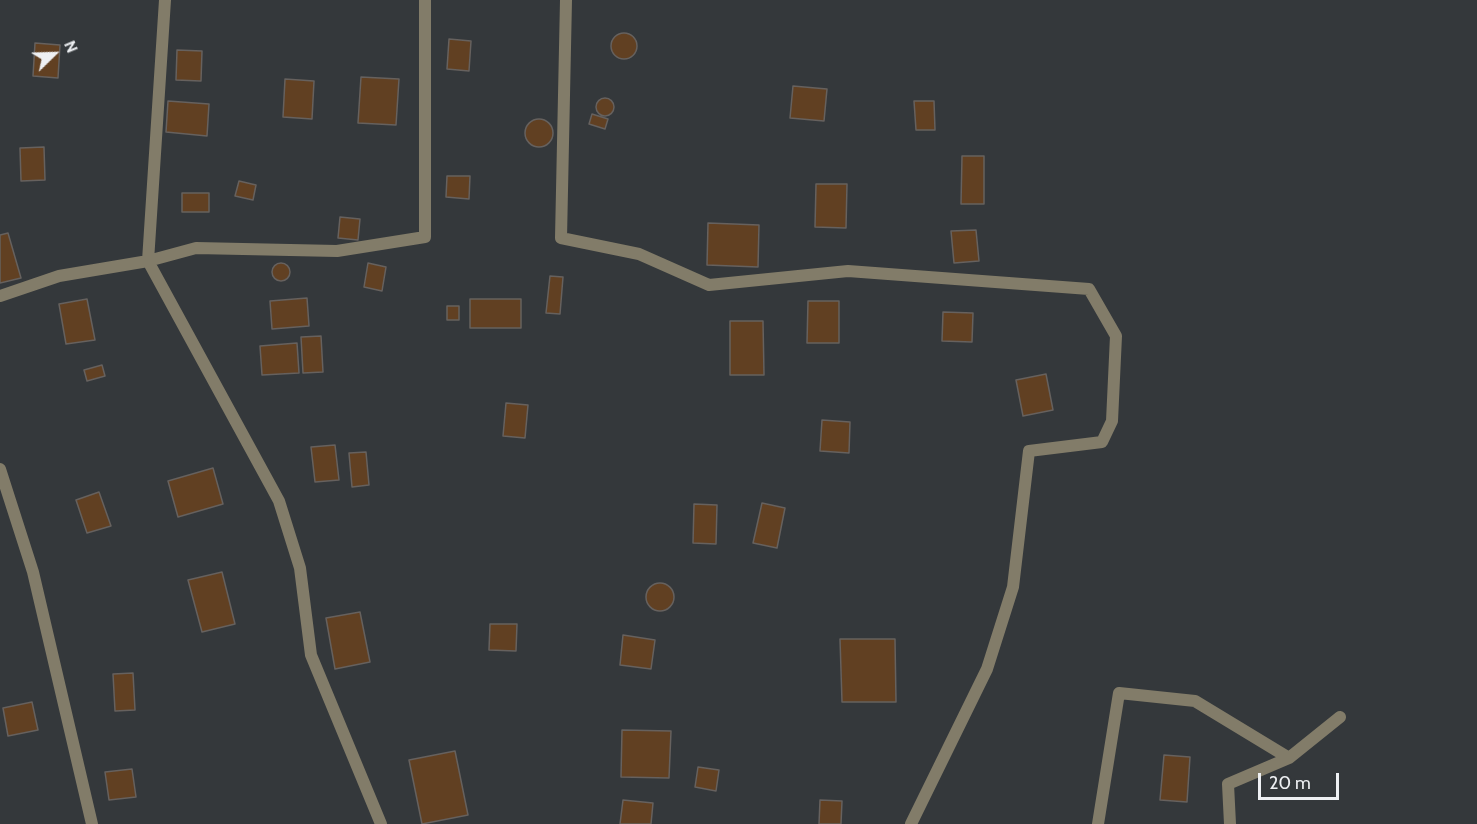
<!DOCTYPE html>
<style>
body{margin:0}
#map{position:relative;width:1477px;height:824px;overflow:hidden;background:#34383b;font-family:Cabin,sans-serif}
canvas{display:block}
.north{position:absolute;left:24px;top:24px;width:60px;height:60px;-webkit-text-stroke:4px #34383b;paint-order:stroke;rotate:67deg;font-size:16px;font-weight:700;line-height:24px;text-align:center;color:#eef0f3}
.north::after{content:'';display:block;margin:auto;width:21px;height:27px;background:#eef0f3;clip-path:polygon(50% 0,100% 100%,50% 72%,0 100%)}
.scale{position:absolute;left:1258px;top:773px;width:81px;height:27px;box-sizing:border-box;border:3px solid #eef0f3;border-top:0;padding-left:8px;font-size:18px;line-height:21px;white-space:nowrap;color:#eef0f3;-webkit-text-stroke:4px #34383b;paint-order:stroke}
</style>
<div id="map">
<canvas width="1477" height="824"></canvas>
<div class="north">N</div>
<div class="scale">20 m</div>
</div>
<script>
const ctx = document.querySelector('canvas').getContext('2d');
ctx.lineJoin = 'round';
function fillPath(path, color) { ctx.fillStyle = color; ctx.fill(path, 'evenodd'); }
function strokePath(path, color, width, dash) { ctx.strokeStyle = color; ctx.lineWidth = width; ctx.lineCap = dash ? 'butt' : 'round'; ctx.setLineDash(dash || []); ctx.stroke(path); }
const building = new Path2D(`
 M611 46a13 13 0 1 1 26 0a13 13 0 1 1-26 0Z
 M449,39L471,41L469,71L447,69Z
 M35,43L60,45L58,78L33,76Z
 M177,50L202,51L201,81L176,80Z
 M361,77L399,79L396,125L358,123Z
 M285,79L314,81L312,119L283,117Z
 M793,86L827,89L824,121L790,118Z
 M596 107a9 9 0 1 1 18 0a9 9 0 1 1-18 0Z
 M168,101L209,104L207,136L166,132Z
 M914,101H934L935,130H916Z
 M592,114L608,119L605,129L589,124Z
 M525 133a14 14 0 1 1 28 0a14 14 0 1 1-28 0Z
 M44,147L45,180L21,181L20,148Z
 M962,156H984V204H961Z
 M447,176H470L469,199L446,197Z
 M239,181L256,185L253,200L235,196Z
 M816,184H847L846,228L815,227Z
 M182,193H209V212H182Z
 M340,217L360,219L358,240L338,238Z
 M708,223L759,225L758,267L707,265Z
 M976,230L979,261L954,263L951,231Z
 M8,233L21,278L0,283V235Z
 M272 272a9 9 0 1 1 18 0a9 9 0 1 1-18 0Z
 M368,263L386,267L382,291L364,287Z
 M550,276L563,277L560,314L546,313Z
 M307,298L309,326L272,329L270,301Z
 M87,299L95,340L66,344L59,304Z
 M470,299H521V328H470Z
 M808,301H839V343H807Z
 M447,306H459V320H447Z
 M943,312L973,313L972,342L942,341Z
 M730,321H763L764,375H730Z
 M321,336L323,372L303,373L301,337Z
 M297,343L299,373L262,375L260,346Z
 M102,365L105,376L87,381L84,370Z
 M1046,374L1053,410L1023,416L1016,380Z
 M506,403L528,405L525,438L503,436Z
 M822,420L850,422L849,453L820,451Z
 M335,445L339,480L315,482L311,447Z
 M366,452L369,485L352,487L349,453Z
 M213,468L223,504L178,517L168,481Z
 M99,492L111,526L87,533L76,500Z
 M762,503L785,508L777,548L753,543Z
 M694,504L717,505L716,544L693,543Z
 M222,572L235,624L202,632L188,580Z
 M646 597a14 14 0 1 1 28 0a14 14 0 1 1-28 0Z
 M360,612L370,662L335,669L326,618Z
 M490,624H517L516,651L489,650Z
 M623,635L655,640L651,669L620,665Z
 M840,639H895L896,702H842Z
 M133,673L135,710L115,711L113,674Z
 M32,702L38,730L8,736L3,708Z
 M622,730L671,731L669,778L621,777Z
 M455,751L468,815L422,824L409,760Z
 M1164,755L1190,757L1187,802L1160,800Z
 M698,767L719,770L716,791L695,787Z
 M132,769L136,797L109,800L105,772Z
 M623,800L653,803L651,824H620Z
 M820,800L842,801L841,824H819Z`);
fillPath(building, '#614022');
strokePath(building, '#66615e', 1.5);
strokePath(new Path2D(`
 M165,0L148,261L279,501L300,568L311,655L381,824
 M566,0L561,238L639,254L709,285L848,271L1089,289L1116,336L1112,421L1102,442L1029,451L1013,587L987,669L911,824
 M0,296L59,276L148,261L196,248L337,251L425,237V0
 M0,469L33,572L92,824
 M1098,824L1119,693L1195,701L1289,758
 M1230,824L1228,784L1289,758L1340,717`), '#827c69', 12);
</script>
